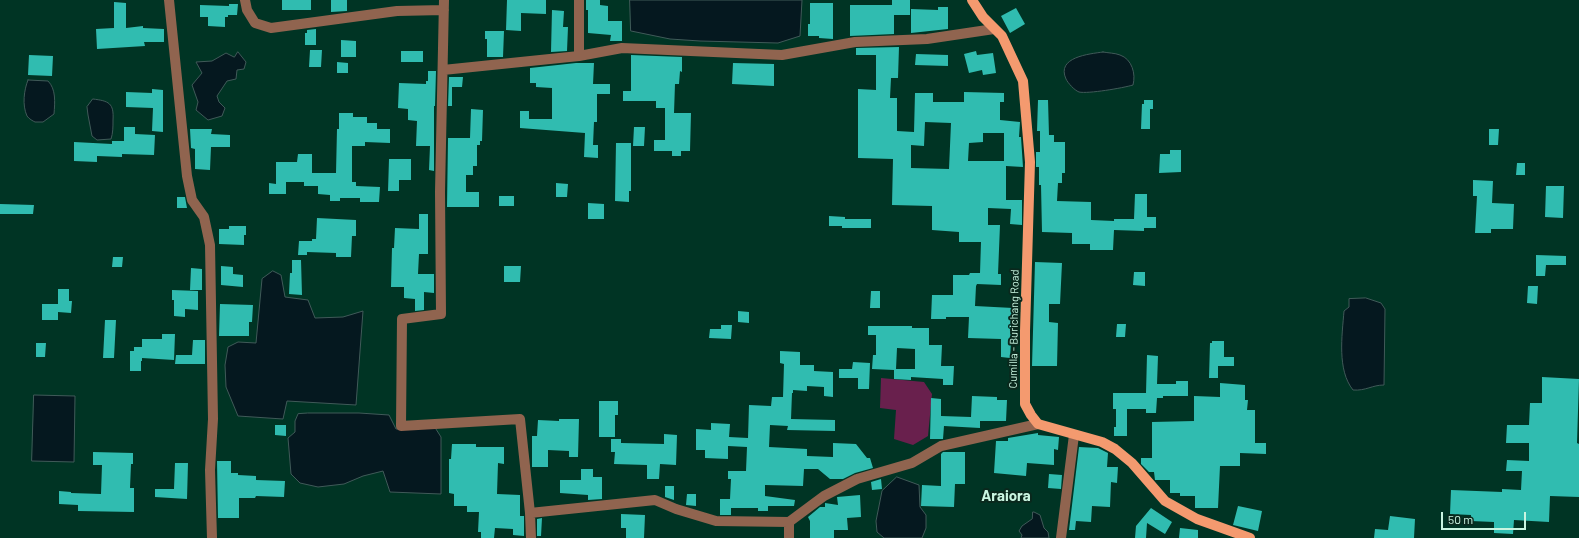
<!DOCTYPE html>
<style>
body{margin:0}
#map{position:relative;width:1579px;height:538px;overflow:hidden;background:#003424;font-family:Barlow,sans-serif}
canvas{display:block}
.scale{position:absolute;left:1441px;top:512px;width:85px;height:18px;box-sizing:border-box;border:2px solid #c9f5e1;border-top:0;padding-left:5px;font-size:12px;line-height:14px;white-space:nowrap;color:#c9f5e1;-webkit-text-stroke:3px #0a281d;paint-order:stroke}
</style>
<div id="map">
<canvas width="1579" height="538"></canvas>
<div class="scale">50 m</div>
</div>
<script>
const ctx = document.querySelector('canvas').getContext('2d');
ctx.lineJoin = 'round';
function fillPath(path, color) { ctx.fillStyle = color; ctx.fill(path, 'evenodd'); }
function strokePath(path, color, width, dash) { ctx.strokeStyle = color; ctx.lineWidth = width; ctx.lineCap = dash ? 'butt' : 'round'; ctx.setLineDash(dash || []); ctx.stroke(path); }
function drawText(font, color, halo, rows, align = 'center') {
  ctx.font = font + ' Barlow,sans-serif'; ctx.lineWidth = 4; ctx.setLineDash([]); ctx.textBaseline = 'middle'; ctx.strokeStyle = halo; ctx.fillStyle = color; for (const [text, x, y, turn = 0] of rows) {
    ctx.save(); ctx.translate(x, y); ctx.rotate((+turn || 0) * Math.PI / 180); ctx.textAlign = isNaN(turn) ? turn : align; if (halo) ctx.strokeText(text, 0, 0); ctx.fillText(text, 0, 0); ctx.restore();
  }
}
fillPath(new Path2D(`
 M881,378L924,382L932,394L928,436L913,445L894,439L896,410L880,408Z`), '#69204d');
const water = new Path2D(`
 M630,0H802L800,36L778,43L700,41L670,39L631,31Z
 M238,52L246,62L244,69L237,70L236,79L227,81L217,96L219,102L225,108L222,116L208,120L196,110L198,102L192,85L202,73L196,62L212,61L226,53L234,57Z
 M1103,52C1108,53 1115,53 1120,55C1132,59 1136,74 1133,85C1123,88 1088,94 1079,92C1074,90 1068,83 1066,79C1056,57 1089,54 1103,52Z
 M28,80L48,81C56,89 55,102 54,114L43,122H35C33,121 29,119 27,116C22,105 24,90 28,80Z
 M93,99C109,101 114,103 113,120C113,127 113,133 111,139L97,140L92,136L88,115L87,107Z
 M273,271L281,275L285,297L308,300L315,318L343,317L363,311L356,405L287,401L283,419L238,416L226,387L225,365L228,347L238,342L256,343L262,279Z
 M1366,298L1381,303L1385,309L1384,385C1372,385 1366,391 1353,390C1337,370 1342,336 1344,311L1349,307V299Z
 M34,395L75,396L74,462L32,461Z
 M308,413H359L389,415L396,429L434,426L441,437V494L390,492L383,471L363,476L344,484L318,487L300,483L291,474L288,438L295,432V421L298,414Z
 M897,477L919,485L920,507L926,515V528L922,538H884L877,532L876,521L882,491Z
 M1033,512H1034L1040,515L1044,528L1048,532L1049,538H1021L1022,535L1019,531L1022,526L1032,519Z`);
fillPath(water, '#05181f');
strokePath(water, '#405a59', 1);
fillPath(new Path2D(`
 M282,0H311V10H282Z
 M331,0H347V11L331,12Z
 M507,0H546V14L521,13V31L506,30Z
 M586,0H600V5L608,6V21H622V41H610L611,35L588,33V10H586Z
 M892,0H910V15H894V34L850,36V5H892Z
 M114,2L126,3V28L143,26V28L164,29V42H144L145,46L97,49L96,29L114,28Z
 M810,3H833V39L819,38V36H808V24H810Z
 M229,4H238L237,15H228V17H225V27L208,26V17H200V5L229,6Z
 M938,7H948V29L911,33V9L938,10Z
 M1016,8L1025,24L1010,33L1001,16Z
 M552,10L564,11L563,27H568L567,51L551,52Z
 M316,29V45H305V33H307V30Z
 M485,31H504L503,57H487V39H485Z
 M341,40L356,41V57H341Z
 M899,47L898,78H891L890,98H897V131L914,132L915,93H933V102H964V92L1004,93V102H1000V120L1020,122L1019,137H1021L1023,167L1006,166V200H1022V225L1010,224L1011,209L988,208V225H1000L998,274H1001V285L977,284L976,286L975,306L1013,308L1010,358L1001,357V339L968,338L969,317H946V319H931L932,295H953V275H969L970,273H980L981,242H959V232L932,230V206L892,205L893,159L858,158V89L876,90V55H856V48ZM925,122L951,123L949,169L911,168V145L924,146ZM983,133H1004V161H968L969,143L983,142Z
 M310,50H322L321,67H309Z
 M401,51H423V62H401Z
 M976,51L977,55L993,53L996,73L983,75L982,70L969,73L964,54Z
 M916,54L948,55V66L915,65Z
 M29,55L53,56L52,76L28,75Z
 M631,55L682,57V72L680,71L679,84H675L674,113H691L690,151H681V156H672V151H654V140H665V108H656V101H623V91H631Z
 M337,62L348,63V73H337Z
 M576,63H594L593,84H610V94H597V122H594L593,145H598V158L584,157L585,133L520,128V111H529V119H552V88L536,87V83H530V68Z
 M733,63L774,64V86L732,84Z
 M428,71H436L435,106H434V171L429,170L430,146H416L417,121L408,120V109L398,108L399,83L426,84V81H428Z
 M449,77H463L462,87H452V106H448Z
 M152,89L163,90V132L152,131L153,108L126,107V92L152,93Z
 M1038,100H1048L1049,135H1054V142H1065V173H1062V183H1058L1057,201L1091,202V220L1114,221V219H1134L1135,194H1147V217H1156V228H1144V231L1114,230L1113,250H1090V244H1072V233L1042,232L1041,185H1039V167H1036V152H1040V131H1037Z
 M1144,100H1153V109H1150V129H1141L1142,104H1144Z
 M471,109L483,110L482,141H480V145H477V166H473V175H466V192H479V207H447L448,138H470Z
 M339,113H353V117H367V123H377V129H390V143L365,142V146H352V182H356V186L380,187L379,202H360V198H340V201H330V195L318,194V186H304V182H286V194H269V183L276,184V162H297L298,154H312V173H336L337,129H339Z
 M124,127H135V134L155,135L154,155L122,154V157L97,156V162L74,161V142L112,144V141H124Z
 M634,127H645L644,146H633Z
 M190,129H212L211,134L230,135V147H211L210,170L195,169V149L191,148Z
 M1489,129H1499L1498,145H1489Z
 M616,143H631V191H629V202L615,201Z
 M1170,150H1181V172L1159,173L1160,154H1170Z
 M389,159H411V180H399V191H388Z
 M1517,163H1525V175H1516Z
 M1473,180L1493,181L1492,203L1514,204L1513,229H1491V233H1475L1477,196H1473Z
 M556,183L568,184L567,197H556Z
 M1546,186H1564L1563,218L1545,217Z
 M499,196H514V206H499Z
 M177,197H185L187,208H177Z
 M588,203L604,204V219H588Z
 M0,204L34,205L33,214H0Z
 M419,214H428V254H419L418,274H434V293L424,292V310L415,311V299L404,298V287H391L392,248H394L395,228L419,229Z
 M829,216L845,217V219H871V228H842V226H829Z
 M317,218L356,220V236H352L351,257H336V253L307,252V255H298L299,241H312V239H316Z
 M229,226H246V235H244V245L219,244V229H229Z
 M1536,255L1566,256V265H1546L1545,276H1536Z
 M113,257H123L122,267H112Z
 M292,260H301L302,295L289,294L290,273H292Z
 M1035,262L1062,263L1060,304H1049V322L1058,323L1057,366H1032Z
 M221,266L233,267V274L243,275V287L221,285Z
 M504,266H521L520,282H504Z
 M191,268L202,269V290H190Z
 M1134,272H1145V286L1133,285Z
 M1528,286H1538L1537,304L1527,303Z
 M58,289H69V301H72L71,313L58,312V320H42V304H58Z
 M172,290L198,291V310L185,309V317L174,316V300H172Z
 M871,291H880V308H870Z
 M220,304L253,305L252,322H249V336H219Z
 M738,311L749,312V323L738,322Z
 M105,320H116L114,358H103Z
 M1117,324H1126L1125,337H1116Z
 M721,325H732L731,339L709,338L710,329H721Z
 M868,326H912V328H929V345H942L941,366H954L953,385H943V379L911,377V380L894,379V370L872,369L873,355H876V335H868ZM897,348L915,349V369H896Z
 M162,334H175L174,360L142,358V361H141V371H130V351H134V347H142V339H162Z
 M193,340H205V364H175L176,355H192Z
 M1212,341H1224V357H1234V366H1218V378H1209L1210,343H1212Z
 M36,343H46L45,357H36Z
 M780,351L800,352V365H814V371L833,372V397L824,396V387L807,386V391L793,390V393H792L791,419L835,420V431L787,430L788,426L770,425L769,447L807,449V456L833,457V443L856,444L867,458H870L873,468L855,473L843,479H830L818,469H804L803,486L765,485V496L795,500L794,506H768V511H758V508H731V515H720V499H730L731,479H728V471H746L747,447L728,446V459L705,458V450H696V429L711,430V423L730,424L729,437L748,438L749,405L771,406L772,397H783L784,364L780,363Z
 M1147,355L1158,356L1157,384H1176V381H1188V396H1163V398H1157L1156,413H1146V409H1127V436H1114V427H1116V409H1113V393H1146Z
 M853,362L870,363L869,389H858V378H839V369H852Z
 M1542,377L1579,379L1577,443L1579,444V497L1550,496L1549,522L1514,520L1513,534L1494,533V522L1471,521V515L1450,514L1451,490L1502,492V489L1521,490L1522,471H1506L1507,460L1529,461V443H1506L1507,425H1529L1530,403H1542Z
 M1220,383L1245,385V400H1248L1247,410H1255V443H1266V454L1240,453V466H1220L1218,508H1195V496H1180V493H1170V480H1155L1154,472H1149L1141,464V458H1152V422L1194,421V396L1220,397Z
 M972,396L997,397V400H1007L1006,421H980V428L944,426L943,439H930L931,398L941,399V416L971,417Z
 M599,401H618V415H615V437H599Z
 M559,419H579L578,457H569V451L548,450V467H532V436H537L538,420L559,421Z
 M275,425H286V436L275,435Z
 M1038,433V435L1059,437L1058,450L1054,449V465L1027,463L1026,476L994,473L996,441H1008V438Z
 M664,434L677,435L676,465L660,464L659,479H647V465L614,464L615,452H611V439H621V443L664,444Z
 M452,444H476V447H504V464L498,463L497,494L520,495V516H524V536L513,535V529L495,528L494,538H481V532H478L479,512H467V506H454V494L449,493V459H451Z
 M1079,447L1098,448L1108,453L1107,467H1118L1117,483L1111,482L1110,507L1092,506L1091,522L1076,521L1075,530H1069Z
 M93,452L133,453V464H131L130,488H134V512L78,511V505L59,504V491L71,492V493L101,494L102,465H93Z
 M943,452H965V484H955L954,507L921,506L922,485L941,486V454Z
 M217,461H231V473H238V475L256,476V480L285,481L284,497L256,496L255,498H239V518H218Z
 M175,463H188L187,499L155,497V489H174Z
 M581,469H593V477H602V499L588,500V495L560,493V480H581Z
 M1049,474L1062,475L1061,489L1048,488Z
 M881,479L882,489L872,490L871,482Z
 M665,486H674V500L665,497Z
 M687,494H696V506L686,505Z
 M860,495L861,517L847,518L848,530H834V538H810V521L808,517L820,507H825V503L838,505L837,497Z
 M1238,506L1262,511L1258,531L1233,525Z
 M1151,508L1172,522L1165,534L1147,523L1146,538H1135L1136,526Z
 M621,514L645,515L644,538H626V528H621Z
 M1390,516L1415,519L1414,538H1374L1375,529L1388,530Z
 M542,518L541,536H537V519Z
 M1180,528L1198,530V538H1179Z`), '#30bcb0');
strokePath(new Path2D(`
 M169,0L187,176L192,200L204,217L210,245L213,419L210,470L212,538
 M245,0L247,10L255,23L271,28L397,11L444,10
 M444,0L440,192L441,314L402,319L401,426L520,419L530,513
 M579,0V56
 M443,70L579,56L622,48L782,55L855,42L927,39L994,29
 M789,522V538
 M531,538L530,513L655,500L676,509L716,521L789,522L824,496L857,479L912,463L941,446L1038,424
 M1061,538L1074,435`), '#90644f', 10);
strokePath(new Path2D(`
 M972,0L983,17L1002,36L1023,81L1030,162L1025,331V404L1031,415L1038,424L1102,442L1115,449L1132,463L1165,501L1197,519L1250,538`), '#f49a6f', 10);
drawText('11px', '#c9f5e1', '#0a281d', [
 ["Cumilla - Burichang Road",1014,329,-89]
]);
drawText('bold 15px', '#c9f5e1', '#0a281d', [
 ["Araiora",1006,496]
]);
</script>
